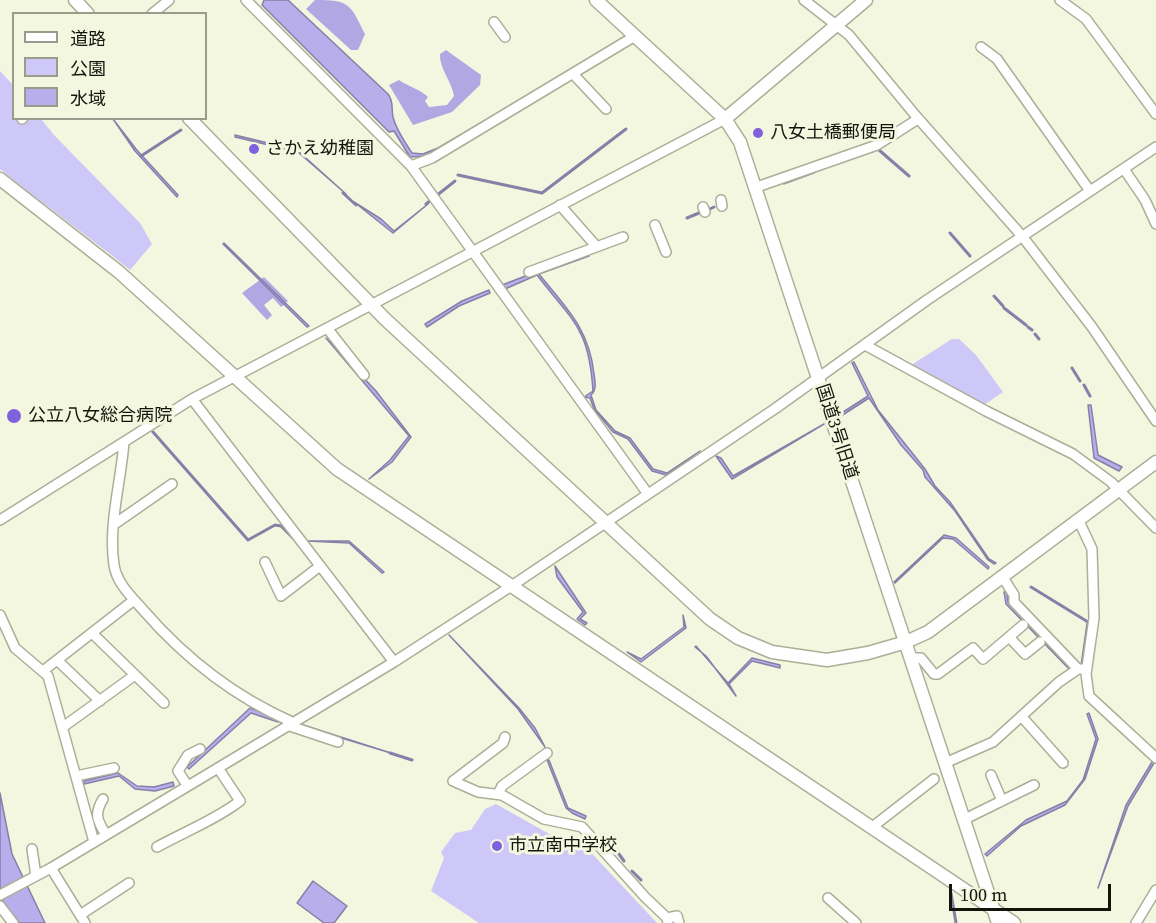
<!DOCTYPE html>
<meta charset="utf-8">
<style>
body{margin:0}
#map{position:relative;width:1156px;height:923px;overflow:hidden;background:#f3f7df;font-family:"Source Serif 4","Noto Sans JP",serif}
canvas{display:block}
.legend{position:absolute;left:12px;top:12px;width:195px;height:108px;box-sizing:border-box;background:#f3f7df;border:2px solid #999c8b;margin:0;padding:8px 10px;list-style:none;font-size:18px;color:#13140c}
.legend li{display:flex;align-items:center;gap:12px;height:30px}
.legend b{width:30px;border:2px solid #999c8b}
.scale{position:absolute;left:949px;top:884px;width:162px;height:27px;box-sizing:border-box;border:3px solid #13140c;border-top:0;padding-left:8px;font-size:18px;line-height:21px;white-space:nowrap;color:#13140c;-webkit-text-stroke:4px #f3f7df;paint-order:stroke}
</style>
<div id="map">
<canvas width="1156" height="923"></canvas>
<ul class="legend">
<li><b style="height:8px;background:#fff"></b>道路</li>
<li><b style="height:16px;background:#cec8f9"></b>公園</li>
<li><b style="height:16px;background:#b7aeeb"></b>水域</li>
</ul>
<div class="scale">100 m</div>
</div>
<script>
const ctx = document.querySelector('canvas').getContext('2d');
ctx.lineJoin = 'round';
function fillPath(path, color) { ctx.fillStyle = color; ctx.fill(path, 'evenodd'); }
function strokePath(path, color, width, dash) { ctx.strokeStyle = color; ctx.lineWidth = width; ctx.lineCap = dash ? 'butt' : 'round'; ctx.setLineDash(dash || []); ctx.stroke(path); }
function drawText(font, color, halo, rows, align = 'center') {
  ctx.font = font + ' "Source Serif 4","Noto Sans JP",serif'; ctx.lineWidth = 6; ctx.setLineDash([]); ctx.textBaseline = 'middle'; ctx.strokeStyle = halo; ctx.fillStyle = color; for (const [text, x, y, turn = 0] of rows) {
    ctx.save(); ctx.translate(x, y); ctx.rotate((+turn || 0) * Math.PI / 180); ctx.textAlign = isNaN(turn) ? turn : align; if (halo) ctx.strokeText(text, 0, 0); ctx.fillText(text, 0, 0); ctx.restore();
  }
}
fillPath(new Path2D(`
 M0,71L13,85L14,118L41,119L54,135L140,223L152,244L130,270C87,235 43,204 0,169Z
 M952,339H959L976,355L1003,392L984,405L908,367Z
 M496,804L576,849L583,844L657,923H479L431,891L444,858L441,852L455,833L471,830L485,809Z`), '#cec8f9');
fillPath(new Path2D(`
 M315,0C350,0 350,4 365,34L358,50H351L306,9Z
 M446,50L481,75L480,85L452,112L413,125L389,85L399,80C409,87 420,89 428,97L425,101L429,107L447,105L454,96C452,82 439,68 440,54Z
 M264,277L288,301L281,307L273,298L264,305L272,315L267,320L242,293Z`), '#b0a7e3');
const water = new Path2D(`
 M264,0H288L388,94C394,102 391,107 393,117C396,130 405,142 412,153L423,154L438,148L546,85L441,150L426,156L410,157L394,131L389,132L262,5Z
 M113,119L136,149L178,195L177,197L135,151Z
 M235,135L297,150L346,194L298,152L235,137Z
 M354,202L381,219L394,231L428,204L393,233Z
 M224,243L309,326L307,327L223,244Z
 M588,252L589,256L539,274C566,308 589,328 594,374C595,381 597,390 591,395L596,410L615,431L630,438L653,469L667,473L700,451L666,475L652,471L628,439L613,432L594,409L590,398L584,397L593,391C589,327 573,322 537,275L505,289L502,285Z
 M489,290L490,293L459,306L427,327L425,324L462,301Z
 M326,338L376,391L411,437L392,462L369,479L390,460L409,436Z
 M854,362L878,410L925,469L935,486L950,502L989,559L996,563L994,564L988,560L955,511L925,477L923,470L901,445L869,398L838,418L837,416L868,396L852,363Z
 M1088,405H1091L1098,455L1122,467L1119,471L1094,458Z
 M824,424L732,479L716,456L721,458L733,476Z
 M944,535L956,538L989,567L988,569L953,539L943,538L895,583L894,582Z
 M307,541H349L384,572L382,573L349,543Z
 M555,566L586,613L580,619L587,623L585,625L577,619L583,612L557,577Z
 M1004,592H1007L1008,602L1070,670L1006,604Z
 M683,615L686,628L641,662L627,652L641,659L684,627Z
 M449,635L519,708L535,728L545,747L518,709Z
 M696,646L728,683L752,658L780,665V668L752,661L729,684L736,696L706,656L695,647Z
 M250,708L280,719L278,722L251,713L189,769L187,767Z
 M1089,713L1098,739L1085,779L1065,805L1021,826L987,856L985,854L1026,820L1067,801L1083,780L1096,739L1087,714Z
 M300,724L394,754L299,725Z
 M547,760H549L568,808L586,816L585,819L572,813L566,808Z
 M1152,762L1154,763L1128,806L1098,888L1126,805Z
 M118,773L137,786L154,787L173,782L174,786L155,791L135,789L119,776L84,784V781Z
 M0,793L12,854L45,923H18L0,897Z
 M313,881L347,906L334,923H324L297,903Z`);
fillPath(water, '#b7aeeb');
strokePath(water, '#8680a8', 1.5);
strokePath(new Path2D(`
 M879,150L909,176
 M141,156L181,130
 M458,175L542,193L626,129
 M784,183L814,172
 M343,193L356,205
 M426,204L455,181
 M710,209L714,207
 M687,218L699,213
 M950,233L970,256
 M994,296L1003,306
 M1004,308L1026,325
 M1028,327L1032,330
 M1035,334L1039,339
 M1072,368L1080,381
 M1084,385L1090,396
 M153,432L248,540L275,525L281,526L294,539
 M1031,587L1088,622L1082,664
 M390,753L412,760
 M616,850L624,861
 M632,871L641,880
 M951,893L956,923`), '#8680a8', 3);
const minor = new Path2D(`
 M246,0L411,166L648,494
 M804,0L849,35L916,116L1022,236L1092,327L1156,421
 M1060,0L1086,19L1156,114
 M152,14L169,0
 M494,22L505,37
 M981,47L997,59L1090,191
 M574,75L606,109
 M22,119L23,118
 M411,166L432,158L635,36
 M1124,169L1145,200L1156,224
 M754,188L877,145L918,119
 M721,200L722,206
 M560,205L596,246
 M703,207L705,212
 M655,225L666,252
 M529,272L623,237
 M327,328L364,375
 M865,345L986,411L1073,454L1111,482L1156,528
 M192,399L394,662
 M124,442C121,482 108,525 114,565C117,584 132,597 144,611C185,658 235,697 292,722
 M1078,519L1092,549L1094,618L1086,674L1089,696L1156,758
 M0,520L192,399L725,119
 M116,523L172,484
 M265,562L281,596L320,566
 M1002,576L1014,595V602L1078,669H1082
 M0,615L15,648L48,676L94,842
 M92,633L164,703
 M1009,637L1025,654L1040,642
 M911,658H921L934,674H938L973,648L983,659L1023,625
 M57,660L100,701
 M43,671L134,600
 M1022,717L1063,763
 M287,725L338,742
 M63,727L135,675
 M505,737L503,743L453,781L478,792L502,795L544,819L582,827L645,897L667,918L668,923
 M945,763L993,742L1059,682L1078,669
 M991,775L1002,801
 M76,776L114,768
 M187,785L178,771L188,755L200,749
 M498,794L502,786L547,753
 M103,799C94,814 97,820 106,835
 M963,820L1034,785
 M871,828L934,779
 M157,847C186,831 215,820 240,801L218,768
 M32,849L36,876
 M51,868L85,923
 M0,895L51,868L218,768L394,662L513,585L776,408L927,300L1156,147
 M828,898L856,923
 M0,906L13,923
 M80,915L129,883
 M667,918L677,916L679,923
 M1136,923L1156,890`);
const tertiary = new Path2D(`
 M75,0L88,14
 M596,0L725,119L740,142L998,923
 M189,118L385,319L710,619L738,638L772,652L827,660L868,653L906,642L928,632L1156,462
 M725,119L866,0
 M0,179L119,272L337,469L1014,923`);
strokePath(minor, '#abaf98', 12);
strokePath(tertiary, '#abaf98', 15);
strokePath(minor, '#fff', 9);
strokePath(tertiary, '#fff', 12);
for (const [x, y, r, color] of [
 [758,133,6,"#7f61dc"],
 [254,149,6,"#7f61dc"],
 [14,416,8,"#7f61dc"],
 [497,846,6,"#7f61dc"]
]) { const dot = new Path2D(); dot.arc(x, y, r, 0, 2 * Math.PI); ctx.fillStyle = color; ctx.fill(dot); strokePath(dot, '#f3f7df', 2); }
drawText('18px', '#13140c', '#f3f7df', [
 ["八女土橋郵便局",770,133],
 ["さかえ幼稚園",266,149],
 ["公立八女総合病院",28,416],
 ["市立南中学校",509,846]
], 'left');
drawText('18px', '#13140c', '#f3f7df', [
 ["国道3号旧道",836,432,72]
]);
</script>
